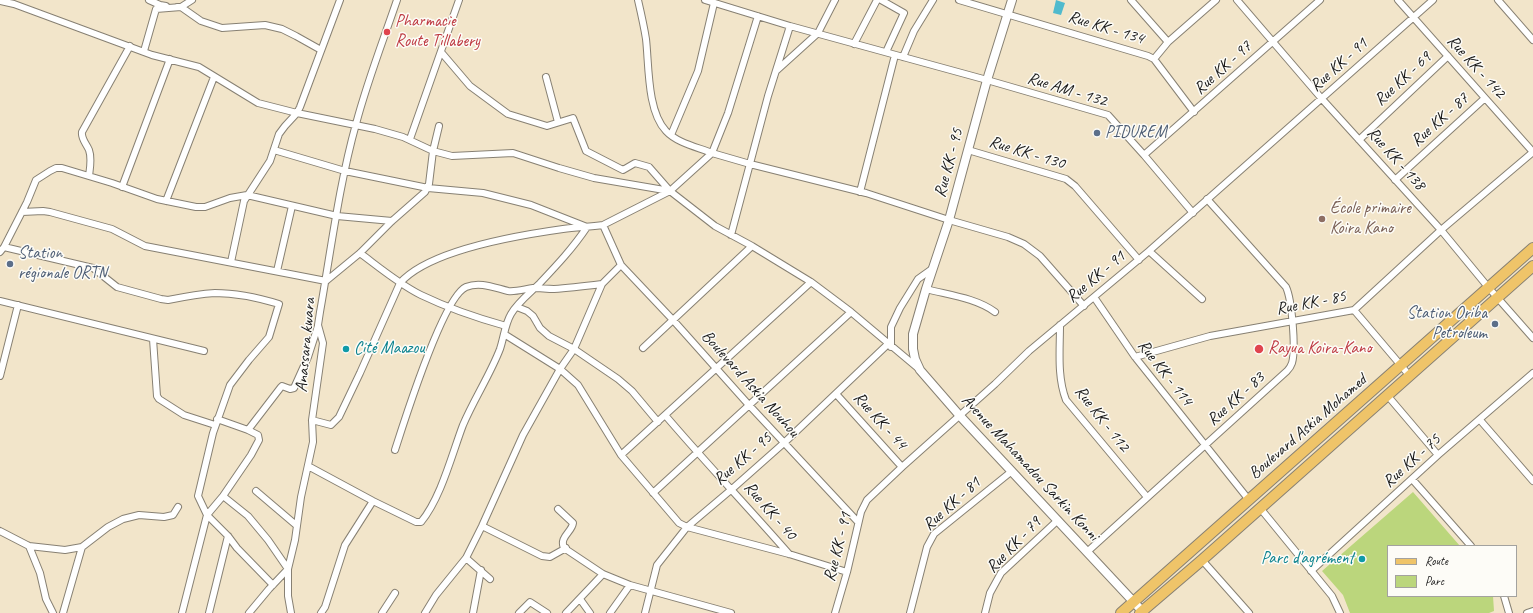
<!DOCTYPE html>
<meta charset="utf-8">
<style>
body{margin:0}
#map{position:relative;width:1533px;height:613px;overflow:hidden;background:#f2e5ca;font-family:Caveat,sans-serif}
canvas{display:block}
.legend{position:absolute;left:1387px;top:545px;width:130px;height:52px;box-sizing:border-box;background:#fdfcf7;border:1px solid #a3a29f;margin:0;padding:5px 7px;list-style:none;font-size:12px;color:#1c1c1c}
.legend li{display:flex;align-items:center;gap:8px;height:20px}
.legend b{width:20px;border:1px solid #a3a29f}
</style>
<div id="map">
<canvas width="1533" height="613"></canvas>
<ul class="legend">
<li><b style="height:5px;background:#efc469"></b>Route</li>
<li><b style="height:11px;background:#bbd67c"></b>Parc</li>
</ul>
</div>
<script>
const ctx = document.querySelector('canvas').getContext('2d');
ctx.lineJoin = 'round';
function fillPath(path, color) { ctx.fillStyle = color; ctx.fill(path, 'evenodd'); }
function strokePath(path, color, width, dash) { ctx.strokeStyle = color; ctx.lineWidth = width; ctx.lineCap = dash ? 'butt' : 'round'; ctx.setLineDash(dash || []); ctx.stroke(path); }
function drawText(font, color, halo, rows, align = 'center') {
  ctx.font = font + ' Caveat,sans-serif'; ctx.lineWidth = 3; ctx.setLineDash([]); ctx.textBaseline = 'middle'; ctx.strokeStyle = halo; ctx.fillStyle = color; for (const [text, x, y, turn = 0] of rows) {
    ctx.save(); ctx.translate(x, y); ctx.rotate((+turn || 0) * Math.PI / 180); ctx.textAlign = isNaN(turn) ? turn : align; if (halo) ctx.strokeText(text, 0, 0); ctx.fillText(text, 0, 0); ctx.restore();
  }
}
fillPath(new Path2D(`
 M1413,492L1460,546H1388V596H1493L1494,611L1489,613H1350L1343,595L1322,571Z`), '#bbd67c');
fillPath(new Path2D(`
 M1056,0L1065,3L1061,15L1053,13Z`), '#50bacd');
const minor = new Path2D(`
 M149,0L160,5L166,6
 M638,0C641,13 644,26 646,39C649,65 647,111 666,131C677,143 697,147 712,153L728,113L758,16
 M705,0L790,26L987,80L1108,115L1144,155L1193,213
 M881,0L904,13L886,52
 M959,0L1148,56L1154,59L1194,112
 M1131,0L1168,42
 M1237,0L1322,99L1441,230L1488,287L1533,338
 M1398,0L1533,152
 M1498,0L1533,40
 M0,1L14,4L152,55L199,67L258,103L297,113L375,129L403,137L433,151L452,156L513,153L559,168L594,178L670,191
 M177,7H181L192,0
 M854,44L877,0
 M144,51L156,9L181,7L201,21L222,28L265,25L282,29L296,36L321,50
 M441,52L470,86L508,114L547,126L573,118L586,151L623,170L635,163L649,167L670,191
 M903,57L914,31L933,0
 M1154,59L1168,42L1216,0
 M776,71L818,33L835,0
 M546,77L558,122
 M671,135L698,71L714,3
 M410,139L459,0
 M1359,140L1448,56
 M274,150L345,171L428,188L483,193L531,205L587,227C573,248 557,265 540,283C530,293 518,302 511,314C505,324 504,337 500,349C490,375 474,399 463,425C452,454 441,498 421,522H416L373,501L308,466
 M968,150L1066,179L1075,186L1139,260
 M1144,155L1320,0
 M89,176C90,168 92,158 89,150C86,143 81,139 82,132L130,46
 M1395,180L1485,98
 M122,187L170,59
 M670,191L712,153L750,164L866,193L949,220L1008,237L1024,244L1040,256L1084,306
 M860,192L895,55
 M166,201L214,77
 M22,212L43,211L50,212L112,229L145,246L326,281
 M731,235L768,96L790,26
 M4,247L93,268L117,287L161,299L168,300C183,297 199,294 215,293C236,293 259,298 279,304L269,337L249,360L230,385L213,433L198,496L207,515L228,536L237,548L273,585
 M1149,251L1202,299
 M0,252L4,247L27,202L36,180L50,171L56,168H62L112,183L157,199L196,207H205L230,198L247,195L337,216L392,221
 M360,253C380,268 399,284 421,295C448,308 477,318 506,326
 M231,262L244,201L270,161L279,134L285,126L297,113L300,107L340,0
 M277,271L292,206
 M326,281L360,253L392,221L425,192L429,184L433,151L439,126
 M926,289C949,295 976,298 995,312
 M1094,297L1135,357L1249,500
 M0,301L204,351
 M517,307L527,311L533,316L540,328L549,336L574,349L618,379L632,391L658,422
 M1354,310L1409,375
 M1060,325C1060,350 1057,377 1066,400L1147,497
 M504,334L560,369L578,385L621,455L679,523L687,527L789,554L847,572
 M153,339L157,396L159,399L184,415L215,425
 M891,347V327L900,308L918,279L932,269
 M643,348L752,246
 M1135,357L1210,336L1354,310L1441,230L1533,152
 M0,376L18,305
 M837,395L902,467
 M1387,395L1438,455
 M665,415C705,462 748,507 789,554
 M312,420L331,425L339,417L360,373L400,283C429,250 520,235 563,229C576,227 589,227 603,225
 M1480,420L1533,481
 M248,430L281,387L282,386L290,389L294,388L308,357L318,326
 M395,450C404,422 443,297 466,287C480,281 495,288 508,291C516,292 525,289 533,288C540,288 547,289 554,289C570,288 586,286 602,284
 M621,455L811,282
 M1412,479L1471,546
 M256,491L296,525
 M653,493L851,312
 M223,496L248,516L268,540L288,569L269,589L249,613
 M1260,508L1332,596L1340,613
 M558,509L573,523C572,532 559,537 564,548L603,574L630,585L731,613
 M858,522L748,404L673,320L621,265L603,225L670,191L715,226L752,246L811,282L851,312L919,369
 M482,526L542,556L550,557L566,548
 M0,531L29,546L65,550L82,547L108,527L123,519L139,515L164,517L173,515L178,507
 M29,546L40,573L46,599L53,613
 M1087,552L1287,371C1289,369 1291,366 1292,363C1296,349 1292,300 1286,287L1207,199
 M466,558L490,579
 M1202,560L1249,613
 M1311,571L1438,455L1533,373
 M1504,596L1509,613
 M580,599L590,613
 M63,613L82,547
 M182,613L207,515L223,496L251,455L259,440L258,435L248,430L217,419
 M209,613L228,536
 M291,613L288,596V569L295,540L301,497L313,442L312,420L323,343L318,325L320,312C331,250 339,185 356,124C367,82 383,41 397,0
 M321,613L325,607L345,545L373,501
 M382,613L395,593
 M425,613L436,595L466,558L482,526L523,435L560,369L574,349L602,284L621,265
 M473,613L481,570
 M519,613L530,602L547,613
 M566,613L603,574
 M610,613L630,585
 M645,613L657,565L687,527L732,489L785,442L888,344
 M835,613L847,572L861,512L867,500L902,467L995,384L1029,351L1149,251L1433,0
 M910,613L927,547L934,534L1012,471
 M985,613L990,593L1001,573L1058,520
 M1527,613L1533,611`);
const tertiary = new Path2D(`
 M1012,0L987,80L949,220L926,289L913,334V349L915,359L920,370L960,416L1144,613`);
const primary = new Path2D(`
 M1121,613L1533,248
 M1140,613L1202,560L1533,266`);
strokePath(minor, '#878073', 8);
strokePath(tertiary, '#878073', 10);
strokePath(primary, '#878073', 12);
strokePath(minor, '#fff', 6);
strokePath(tertiary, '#fff', 8);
strokePath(primary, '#efc469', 10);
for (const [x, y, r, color] of [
 [387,32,4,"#e0444e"],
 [1097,133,4,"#5c6f8a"],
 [1322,219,4,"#8d6e63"],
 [10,264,4,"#5c6f8a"],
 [1495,324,4,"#5c6f8a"],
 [346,349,4,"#0f9aa8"],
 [1259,349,5,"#e0444e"],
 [1362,559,4,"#0f9aa8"]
]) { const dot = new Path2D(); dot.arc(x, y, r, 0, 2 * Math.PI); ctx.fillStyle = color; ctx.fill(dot); strokePath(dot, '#fdfcf7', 1.5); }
drawText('17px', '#be3a42', '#fdfcf7', [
 ["Pharmacie",395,22],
 ["Route Tillabery",395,42],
 ["Rayua Koira-Kano",1268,349]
], 'left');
drawText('17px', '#1c1c1c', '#fdfcf7', [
 ["Rue KK - 134",1106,28,17],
 ["Rue KK - 91",1339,65,-42],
 ["Rue KK - 142",1476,67,48],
 ["Rue KK - 97",1223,68,-42],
 ["Rue KK - 69",1403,79,-43],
 ["Rue AM - 132",1067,90,17],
 ["Rue KK - 87",1440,120,-42],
 ["Rue KK - 130",1027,153,17],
 ["Rue KK - 138",1396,159,48],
 ["Rue KK - 95",949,163,-75],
 ["Rue KK - 91",1096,277,-40],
 ["Rue KK - 85",1311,303,-11],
 ["Anassara kwara",306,345,-85],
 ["Rue KK - 114",1165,373,52],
 ["Boulevard Askia Nouhou",750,384,48],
 ["Rue KK - 83",1236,399,-42],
 ["Rue KK - 112",1102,419,52],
 ["Rue KK - 44",880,421,48],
 ["Boulevard Askia Mohamed",1308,427,-41],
 ["Rue KK - 95",743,459,-41],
 ["Rue KK - 75",1412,461,-42],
 ["Avenue Mahamadou Sarkin Konni",1030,468,47],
 ["Rue KK - 81",952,504,-42],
 ["Rue KK - 40",770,511,49],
 ["Rue KK - 79",1014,545,-46],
 ["Rue KK - 91",838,547,-76]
]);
drawText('17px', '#4e5e75', '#fdfcf7', [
 ["PIDUREM",1105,133],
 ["Station",18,254],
 ["régionale ORTN",18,274],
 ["Station Oriba",1487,314,"right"],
 ["Petroleum",1487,334,"right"]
], 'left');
drawText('17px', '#785e54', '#fdfcf7', [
 ["École primaire",1330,209],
 ["Koira Kano",1330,229]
], 'left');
drawText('17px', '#0d838f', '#fdfcf7', [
 ["Cité Maazou",354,349],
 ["Parc d'agrément",1354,559,"right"]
], 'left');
</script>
